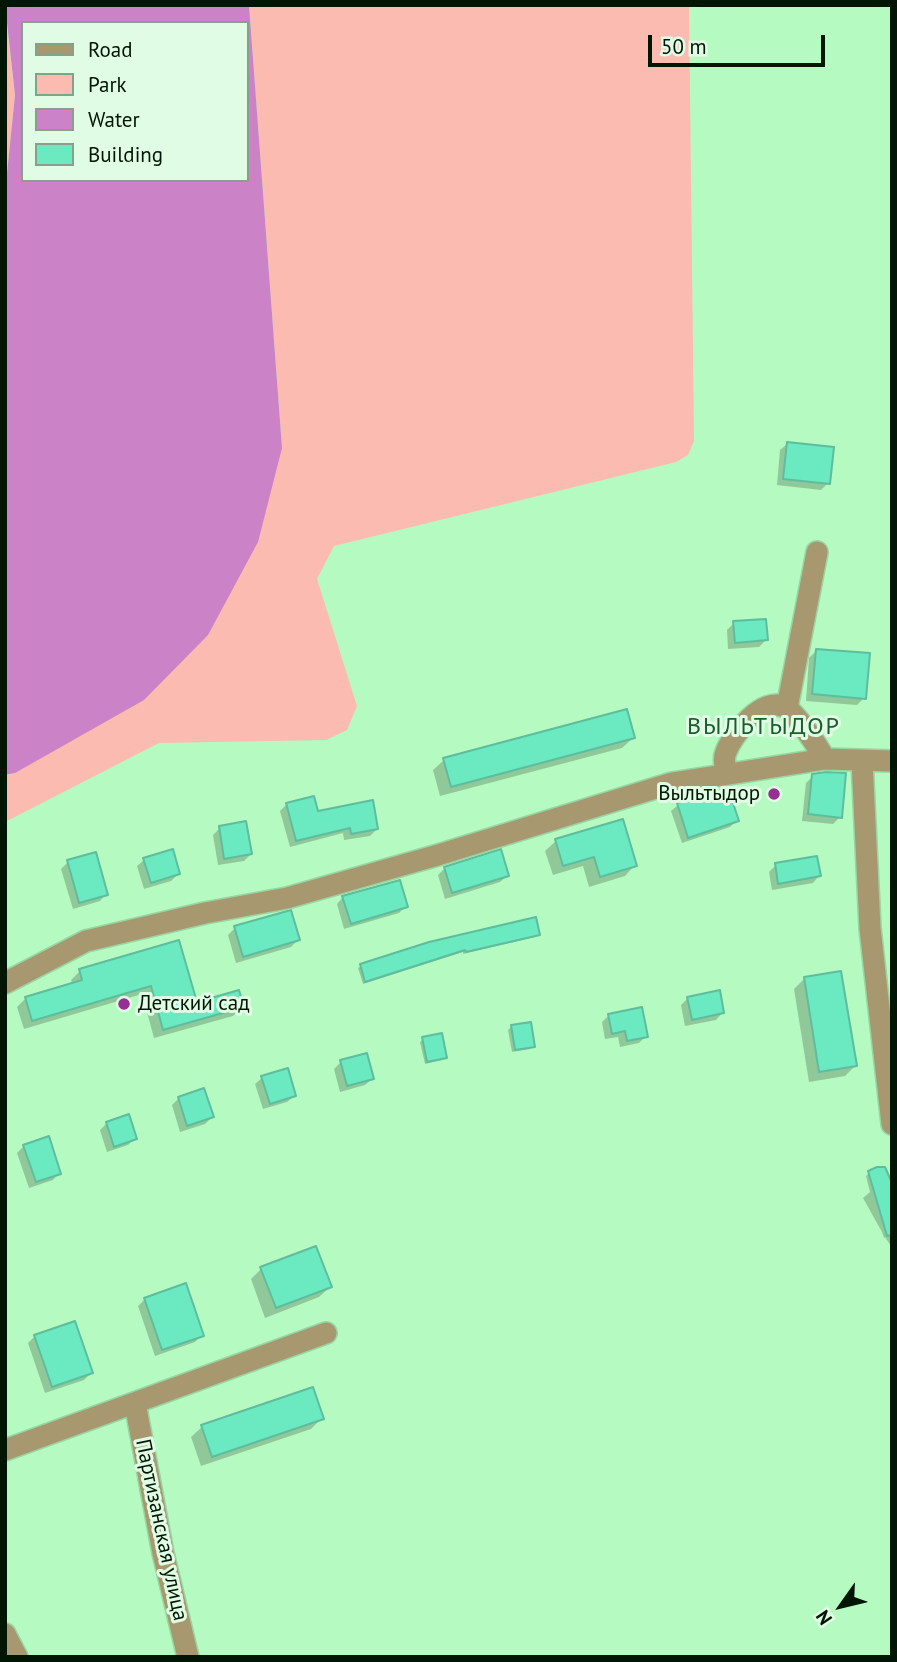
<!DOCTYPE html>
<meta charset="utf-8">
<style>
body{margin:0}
#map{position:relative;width:897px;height:1662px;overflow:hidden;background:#b5fac1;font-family:"PT Sans",sans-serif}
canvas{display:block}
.frame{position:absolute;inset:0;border:7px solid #001503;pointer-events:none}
.legend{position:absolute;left:21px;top:21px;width:228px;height:161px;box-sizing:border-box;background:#e1fce5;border:2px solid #87a08b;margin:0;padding:9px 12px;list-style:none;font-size:21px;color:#001503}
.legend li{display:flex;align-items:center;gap:14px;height:35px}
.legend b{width:35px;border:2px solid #87a08b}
.north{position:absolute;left:806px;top:1571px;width:70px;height:70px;-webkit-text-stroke:5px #e1fce5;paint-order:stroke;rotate:236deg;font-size:19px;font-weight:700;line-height:28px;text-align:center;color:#001503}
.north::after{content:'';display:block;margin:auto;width:24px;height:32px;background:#001503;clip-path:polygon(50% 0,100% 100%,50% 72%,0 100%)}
.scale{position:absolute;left:648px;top:35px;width:177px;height:32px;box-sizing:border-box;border:4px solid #001503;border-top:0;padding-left:9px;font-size:21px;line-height:24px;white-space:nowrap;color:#001503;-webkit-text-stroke:5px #e1fce5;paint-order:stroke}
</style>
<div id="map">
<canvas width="897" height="1662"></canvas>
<div class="frame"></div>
<ul class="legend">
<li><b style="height:9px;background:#a79870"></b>Road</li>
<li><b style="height:19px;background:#fbbbb0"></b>Park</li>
<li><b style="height:19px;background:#cc82c7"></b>Water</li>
<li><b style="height:19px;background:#6be9c0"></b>Building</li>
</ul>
<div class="north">N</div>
<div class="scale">50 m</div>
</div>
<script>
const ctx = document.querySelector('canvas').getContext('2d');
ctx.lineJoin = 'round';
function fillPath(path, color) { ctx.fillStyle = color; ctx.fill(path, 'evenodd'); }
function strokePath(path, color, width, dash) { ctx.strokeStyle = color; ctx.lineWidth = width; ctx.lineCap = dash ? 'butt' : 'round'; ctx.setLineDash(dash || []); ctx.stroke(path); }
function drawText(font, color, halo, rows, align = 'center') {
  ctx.font = font + ' "PT Sans",sans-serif'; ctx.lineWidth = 6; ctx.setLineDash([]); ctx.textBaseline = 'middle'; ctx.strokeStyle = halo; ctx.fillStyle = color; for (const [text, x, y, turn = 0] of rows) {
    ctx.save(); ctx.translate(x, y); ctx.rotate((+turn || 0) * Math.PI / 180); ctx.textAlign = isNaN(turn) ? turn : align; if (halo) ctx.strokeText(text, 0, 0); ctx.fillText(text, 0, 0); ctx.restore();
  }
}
fillPath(new Path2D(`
 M249,5H689L694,441L688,455L676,462L334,546L317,579L357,706L347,730L326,740L159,743L5,822V776L15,773L282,448Z
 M5,8L15,95L5,193Z`), '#fbbbb0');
fillPath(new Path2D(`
 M5,5H249L282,448L258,542L208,635L144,700L15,773L5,775V193L15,95ZM23,23H247V180H23Z`), '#cc82c7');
fillPath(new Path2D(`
 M787,444L828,483L821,490L777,485L780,450Z
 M734,623L766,640L759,647L728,649L727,630Z
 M816,651L864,698L857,705L806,701L809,658Z
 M633,738L622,748L440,796L433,770L444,760Z
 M813,776L840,817L833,824L802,821L806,783Z
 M287,804L316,813L377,829L370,836L344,840L343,833L290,847L280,811Z
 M678,805L737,820L730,827L682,843L671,811Z
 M220,828L251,854L244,861L218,865L213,835Z
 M556,841L635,865L625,876L589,887L583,866L553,875L545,851Z
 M144,860L178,874L171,881L144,889L137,866Z
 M68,862L106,894L100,901L73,909L61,869Z
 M776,865L819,876L813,883L772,890L769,872Z
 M445,868L507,876L500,882L445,899L438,875Z
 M343,897L406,906L399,913L344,929L337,904Z
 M235,928L298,940L291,947L236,963L228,935Z
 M538,934L535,937L463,954V952L363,984L358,968L361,966Z
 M178,942L196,1004L242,1007L233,1016L154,1038L142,994L24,1029L17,1007L26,998L73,985L71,980L80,971Z
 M805,978L855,1066L845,1076L809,1082L794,989Z
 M688,998L722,1013L716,1020L685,1026L681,1005Z
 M609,1015L646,1036L639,1043L620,1047L618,1037L605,1039L602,1022Z
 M511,1027L533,1046L530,1049L512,1052L508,1030Z
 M423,1039L445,1057L442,1060L425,1064L420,1042Z
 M341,1062L372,1079L365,1085L340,1092L334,1069Z
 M262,1078L294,1096L287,1102L263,1109L255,1084Z
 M179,1098L212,1117L205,1124L180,1132L172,1105Z
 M107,1123L135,1138L128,1145L107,1152L100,1130Z
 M24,1146L59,1173L53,1180L29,1188L17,1153Z
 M883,1167L892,1194V1248L885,1237L884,1238L882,1232L863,1198L870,1192L866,1176L869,1173Z
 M261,1269L330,1287L319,1297L265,1318L251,1279Z
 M145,1299L202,1335L195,1342L155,1356L138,1306Z
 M35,1336L91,1373L84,1380L45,1393L28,1343Z
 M322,1418L311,1429L201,1466L191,1437L202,1427Z`), '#0003');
const building = new Path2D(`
 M787,442L834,447L830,484L783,479Z
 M766,619L768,640L735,643L733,621Z
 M816,649L870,653L866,699L812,694Z
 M627,709L635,738L451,787L443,758Z
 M826,772L846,773L842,818L808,814L812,774Z
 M728,788L739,821L688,838L677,803Z
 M314,796L318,811L373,800L378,829L351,834L350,828L296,841L286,803Z
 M623,819L637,866L600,877L594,857L563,866L555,839Z
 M246,821L252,854L224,859L219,826Z
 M173,849L180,874L151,883L143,858Z
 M501,849L509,876L452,893L444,867Z
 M96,852L108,895L79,903L67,860Z
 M817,856L821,876L778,884L775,863Z
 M400,880L408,907L351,924L342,896Z
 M291,910L300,940L243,957L234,926Z
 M536,917L540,935L466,952L465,950L365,982L360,964L429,942Z
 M179,940L197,1002L239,990L244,1007L163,1030L151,986L32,1021L25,997L82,980L79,969Z
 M841,971L857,1066L819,1072L804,977Z
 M720,990L724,1013L692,1020L687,997Z
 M642,1007L648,1037L627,1041L625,1031L612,1034L608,1014Z
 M531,1022L535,1047L515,1050L511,1025Z
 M442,1033L447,1058L427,1062L422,1037Z
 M367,1053L374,1079L347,1086L340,1060Z
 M288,1068L296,1096L270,1104L261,1076Z
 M204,1088L214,1117L187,1126L178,1097Z
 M129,1114L137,1139L114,1147L106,1122Z
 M49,1136L61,1174L36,1182L23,1145Z
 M877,1167H885L892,1183V1235L887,1236L868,1171Z
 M316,1246L332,1287L276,1308L260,1267Z
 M186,1283L204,1336L162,1350L144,1298Z
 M75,1321L93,1373L52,1387L34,1335Z
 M313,1387L324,1419L212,1457L201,1425Z`);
fillPath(building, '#6be9c0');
strokePath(building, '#5dbd9d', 2);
const minor = new Path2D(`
 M787,708L817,552
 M862,761L870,928L892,1124
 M726,773C725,766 723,758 726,752C733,733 763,696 785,707C796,713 818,747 825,759
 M5,983L86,941L205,913L287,898L438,855L672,783L825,759L892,761
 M135,1403L163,1553L188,1657
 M5,1450L326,1333
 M5,1634L17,1657`);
strokePath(minor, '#98d5a3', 24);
strokePath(minor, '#a79870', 21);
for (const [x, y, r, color] of [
 [774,794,7,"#962f93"],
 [124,1004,7,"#962f93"]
]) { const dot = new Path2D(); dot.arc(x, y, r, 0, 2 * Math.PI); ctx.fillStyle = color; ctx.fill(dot); strokePath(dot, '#e1fce5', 2.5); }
drawText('21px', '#001503', '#e1fce5', [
 ["Выльтыдор",760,794],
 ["Детский сад",138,1004,"left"]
], 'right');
drawText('21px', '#001503', '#e1fce5', [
 ["Партизанская улица",161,1530,78]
]);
ctx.letterSpacing = '2px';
drawText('24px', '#1a5e2e', '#e1fce5', [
 ["ВЫЛЬТЫДОР",764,727]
]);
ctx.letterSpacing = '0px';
</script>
